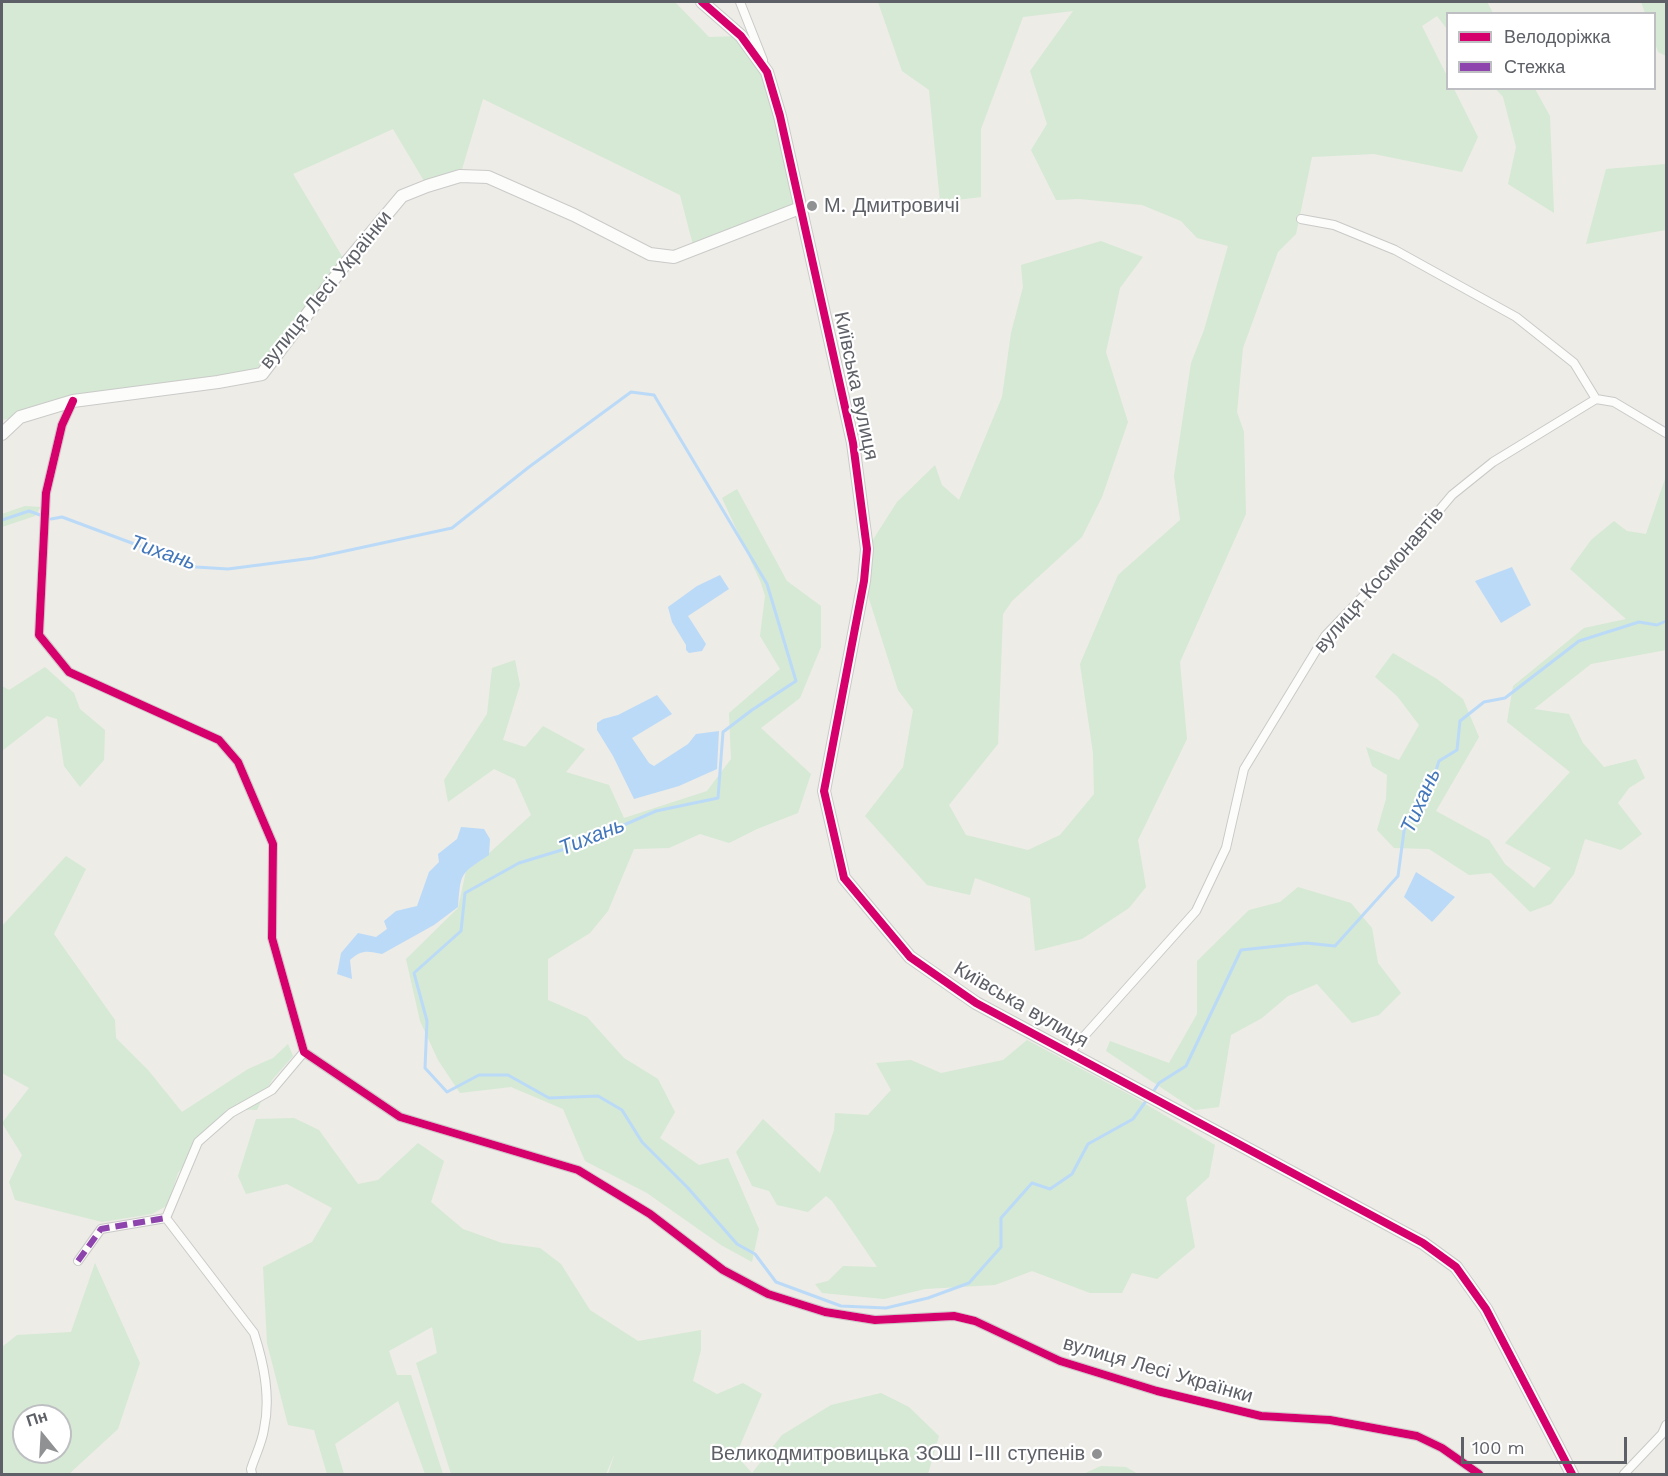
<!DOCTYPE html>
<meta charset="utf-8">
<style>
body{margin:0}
#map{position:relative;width:1668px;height:1476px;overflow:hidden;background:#edece7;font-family:"Work Sans",sans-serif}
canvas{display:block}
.frame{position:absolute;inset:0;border:3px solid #5d6066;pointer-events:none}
.legend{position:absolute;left:1446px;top:12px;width:210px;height:78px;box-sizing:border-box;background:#fff;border:2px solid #bebfc2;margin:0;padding:8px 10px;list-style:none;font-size:18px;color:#5d6066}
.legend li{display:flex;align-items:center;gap:12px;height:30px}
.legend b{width:30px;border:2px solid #bebfc2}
.north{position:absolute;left:12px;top:1404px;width:60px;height:60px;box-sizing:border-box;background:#fff;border:2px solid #bebfc2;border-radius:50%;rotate:342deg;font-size:16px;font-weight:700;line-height:24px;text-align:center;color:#5d6066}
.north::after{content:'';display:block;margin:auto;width:21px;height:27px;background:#8f9193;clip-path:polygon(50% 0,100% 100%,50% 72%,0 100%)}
.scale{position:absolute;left:1461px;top:1437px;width:166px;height:27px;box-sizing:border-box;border:3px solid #5d6066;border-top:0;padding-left:8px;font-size:18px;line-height:21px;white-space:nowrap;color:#5d6066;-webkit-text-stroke:4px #fff;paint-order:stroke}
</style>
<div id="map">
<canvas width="1668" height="1476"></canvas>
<div class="frame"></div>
<ul class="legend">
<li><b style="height:8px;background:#d6006c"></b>Велодоріжка</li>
<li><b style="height:8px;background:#8e44ad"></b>Стежка</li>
</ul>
<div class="north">Пн</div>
<div class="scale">100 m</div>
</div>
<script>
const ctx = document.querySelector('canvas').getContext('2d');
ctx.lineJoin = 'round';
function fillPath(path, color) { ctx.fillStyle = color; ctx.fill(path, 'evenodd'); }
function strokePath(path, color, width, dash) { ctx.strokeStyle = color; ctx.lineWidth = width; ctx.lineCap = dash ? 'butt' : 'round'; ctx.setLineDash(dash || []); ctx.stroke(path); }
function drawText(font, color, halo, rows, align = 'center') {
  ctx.font = font + ' "Work Sans",sans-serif'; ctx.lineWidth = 4.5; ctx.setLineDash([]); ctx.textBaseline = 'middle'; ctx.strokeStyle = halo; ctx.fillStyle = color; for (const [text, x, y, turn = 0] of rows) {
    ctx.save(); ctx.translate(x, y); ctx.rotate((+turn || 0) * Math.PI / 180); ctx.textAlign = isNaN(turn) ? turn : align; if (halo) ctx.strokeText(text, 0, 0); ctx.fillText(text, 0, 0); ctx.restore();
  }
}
fillPath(new Path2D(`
 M2,2H675L709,37L741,36L767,72L800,208L694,249L680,195L483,99L460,176L427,186L393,129L293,174L346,263L262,374L145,390L20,417L2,420Z
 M878,2H1487L1493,13L1448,14L1447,29L1437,16L1422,26L1447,76L1448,88L1454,89L1478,137L1462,172L1374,154L1312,157L1296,234L1278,252L1243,348L1237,412L1244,432L1246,514L1180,662L1187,739L1138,840L1146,887L1129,908L1082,939L1035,951L1030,898L975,878L970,895L927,885L865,816L903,767L913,710L898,690L863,580L867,549L897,502L935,465L942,485L959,500L1002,397L1011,333L1023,287L1021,265L1101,241L1143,257L1120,288L1106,352L1128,422L1102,497L1082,537L1012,601L1003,614L998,744L949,805L966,835L1028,850L1060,835L1094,794L1093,753L1080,664L1118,575L1180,520L1174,476L1191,363L1204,330L1228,246L1197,238L1181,221L1142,205L1079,199L1056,200L1031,150L1047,124L1030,71L1073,11L1023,17L981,129V197L940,202L929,90L902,71Z
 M1641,2H1666V56L1658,52L1655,43L1654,14L1645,13Z
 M1496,89H1535L1550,116L1554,213L1508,184L1516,147L1503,97Z
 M1666,164V230L1586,244L1606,169Z
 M1666,466V650L1591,664L1534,709L1569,714L1583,743L1604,767L1636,759L1645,778L1629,788L1618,803L1642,834L1621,850L1585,839L1574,874L1551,904L1530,912L1491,873L1469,875L1429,849L1394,848L1377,830L1386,799L1387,775L1372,766L1366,747L1399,760L1419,725L1397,696L1375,677L1393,653L1437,679L1463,699L1479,737L1436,811L1489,840L1505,864L1534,888L1551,868L1505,843L1570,772L1507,722L1513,686L1584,628L1626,619L1570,569L1591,540L1614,521L1627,531L1646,534L1666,476Z
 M737,489L787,581L821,606V647L800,698L761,728L811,774L798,813L757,829L729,843L700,834L669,848L634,849L608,911L590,933L548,959V1000L587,1017L624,1058L658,1079L675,1112L660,1138L699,1165L728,1158L759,1229L752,1262L721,1245L647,1193L585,1161L563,1109L511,1087L460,1093L438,1060L420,1021L406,959L458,908L466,871L486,856L531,815L515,779L494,769L448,802L444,780L487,714L492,668L515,660L520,685L503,740L525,747L543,726L585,749L566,772L609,785L624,818L707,791L731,759L729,713L780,669L760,636L765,596L761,583L722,498Z
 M25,506L41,507L35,516L2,527V514Z
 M45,667L74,693L80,709L105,730L104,760L80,787L64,766L57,719L47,716L2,751V686L9,690Z
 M66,856L86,869L54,934L115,1020L116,1038L148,1070L182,1112L248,1069L273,1058L288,1044L293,1056L272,1080L257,1110L227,1109L178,1173L168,1205L152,1214L102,1222L15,1200L9,1182L22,1155L2,1123L29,1088L2,1073V926Z
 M1298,887L1351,903L1372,928L1378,963L1401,993L1379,1015L1352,1023L1317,984L1288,996L1262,1018L1231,1035L1219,1107L1195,1110L1106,1051L1110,1041L1169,1063L1197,1014V961L1249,910L1280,902Z
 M1027,1040L1132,1096L1215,1145L1209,1177L1186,1198L1195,1247L1157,1279L1132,1273L1122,1293H1090L1032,1271L995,1285L925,1289L884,1299L822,1293L815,1284L828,1281L843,1266L877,1267L832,1201L826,1196L808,1212L777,1205L769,1191L752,1186L736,1152L763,1119L820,1173L834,1130L835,1113L868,1115L891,1090L876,1063L911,1060L941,1073L1003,1060Z
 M294,1118L319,1130L358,1184L378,1180L418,1143L444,1161L431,1202L463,1229L502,1243L540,1248L561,1264L590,1310L638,1341L701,1330V1350L693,1381L717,1394L743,1383L762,1394L736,1455L752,1473L782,1435L831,1405L881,1393L909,1407L939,1436L928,1474H608L615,1453L606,1474H451L416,1363L437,1353L432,1327L389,1351L397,1375H411L443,1474H425L398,1401L335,1444L344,1474H327L314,1430L288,1425L267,1343L263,1267L312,1242L332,1208L287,1184L246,1194L238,1176L256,1119Z
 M95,1263L140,1363L118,1429L69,1474H2V1347L17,1335L71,1332ZM24,1416H60V1452H24Z
 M1101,1466L1126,1467L1138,1474H1083Z`), '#d5e9d4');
fillPath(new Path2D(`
 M1512,567L1531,605L1501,623L1475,581Z
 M720,575L729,589L688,616L706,644L702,651L689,653L686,650V645L672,622L668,607L697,586Z
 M657,695L672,714L632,738L649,763L654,766L688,744L696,734L719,731L717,769L679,786L634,799L613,756L597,730V723L603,719L618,715Z
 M461,827L484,829L490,839L489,855C459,875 461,872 458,907L434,925L382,954C369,951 361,949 350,960L352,979L337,974L341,953L358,933L376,937L387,929L384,921L396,911L417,906L429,872L439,862L438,854L457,839Z
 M1416,872L1455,897L1432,922L1404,897Z`), '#bbdaf8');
strokePath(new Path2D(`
 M51,519L62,517L196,567L228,569L313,558L452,528L529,467L631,392L654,395L767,584L796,681L752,710L723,732L718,798L656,811L578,845L519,863L465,893L461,931L414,973L427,1021L425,1068L447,1092L479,1075H508L549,1098L598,1096L622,1110L642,1142L688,1188L737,1244L755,1254L776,1282L841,1306L886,1308L928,1298L969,1283L1001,1247V1218L1032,1183L1050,1189L1072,1174L1088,1144L1133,1119L1146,1101
 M2,520L29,511L40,515
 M1153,1092L1159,1083L1186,1066L1241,950L1306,943L1335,946L1398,876L1404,831L1419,795L1433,780L1439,761L1457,750L1460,721L1484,702L1505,698L1579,641L1639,622L1657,625L1666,621`), '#bbdaf8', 3);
const street = new Path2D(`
 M740,2L763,60
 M1301,219L1334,225L1395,250L1516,317L1574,363L1596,399
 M73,401L62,425L46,493L39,635L69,672L219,740L238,762L273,844L272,938L304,1052L400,1117L578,1170L650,1214L723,1270L768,1294L825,1312L875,1320L954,1316L975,1321L1060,1361L1157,1391L1261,1416L1330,1420L1417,1436L1442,1448L1479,1474
 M1069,1053L1196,911L1226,848L1244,769L1325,636L1394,564L1452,495L1493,462L1596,399L1614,402L1666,433
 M78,1261L101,1229L166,1218
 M252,1474L251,1469C255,1456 262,1443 264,1429C271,1397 264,1364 254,1333L166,1218L198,1142L231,1113L272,1090L304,1052
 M1624,1474L1662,1434L1666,1425`);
const secondary = new Path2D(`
 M702,2L741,36L767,72L780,116L853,443L867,549L864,581L824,791L844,878L910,957L976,1003L1423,1243L1456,1267L1486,1309L1572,1474
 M2,434L20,417L73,401L218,382L262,374L346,263L402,196L427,186L460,176L488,177L574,215L650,254L674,257L800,208`);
strokePath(street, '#c9c9c8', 10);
strokePath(secondary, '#cacac9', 14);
strokePath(street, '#fcfcfb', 8);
strokePath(secondary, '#fcfcfb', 12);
strokePath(new Path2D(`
 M78,1261L101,1229L166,1218`), '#8e44ad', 6, [12, 6]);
strokePath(new Path2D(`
 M702,2L741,36L767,72L780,116L853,443L867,549L864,581L824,791L844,878L910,957L976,1003L1423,1243L1456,1267L1486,1309L1572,1474
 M73,401L62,425L46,493L39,635L69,672L219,740L238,762L273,844L272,938L304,1052L400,1117L578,1170L650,1214L723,1270L768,1294L825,1312L875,1320L954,1316L975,1321L1060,1361L1157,1391L1261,1416L1330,1420L1417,1436L1442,1448L1479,1474`), '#d6006c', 8);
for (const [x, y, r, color] of [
 [812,206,6,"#8f9193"],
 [1097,1454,6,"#8f9193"]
]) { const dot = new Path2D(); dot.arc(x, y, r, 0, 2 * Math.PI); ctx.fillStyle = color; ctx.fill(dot); strokePath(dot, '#fff', 2); }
drawText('20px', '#5d6066', '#fff', [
 ["М. Дмитровичі",824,206],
 ["Великодмитровицька ЗОШ І-ІІІ ступенів",1085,1454,"right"]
], 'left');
drawText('20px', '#5d6066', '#fff', [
 ["вулиця Лесі Українки",326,290,-51],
 ["Київська вулиця",856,386,78],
 ["вулиця Космонавтів",1379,580,-49],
 ["Київська вулиця",1021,1005,30],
 ["вулиця Лесі Українки",1158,1370,16]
]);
drawText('italic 21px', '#4377bb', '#fff', [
 ["Тихань",163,553,19],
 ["Тихань",1421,801,-66],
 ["Тихань",592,837,-22]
]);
</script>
